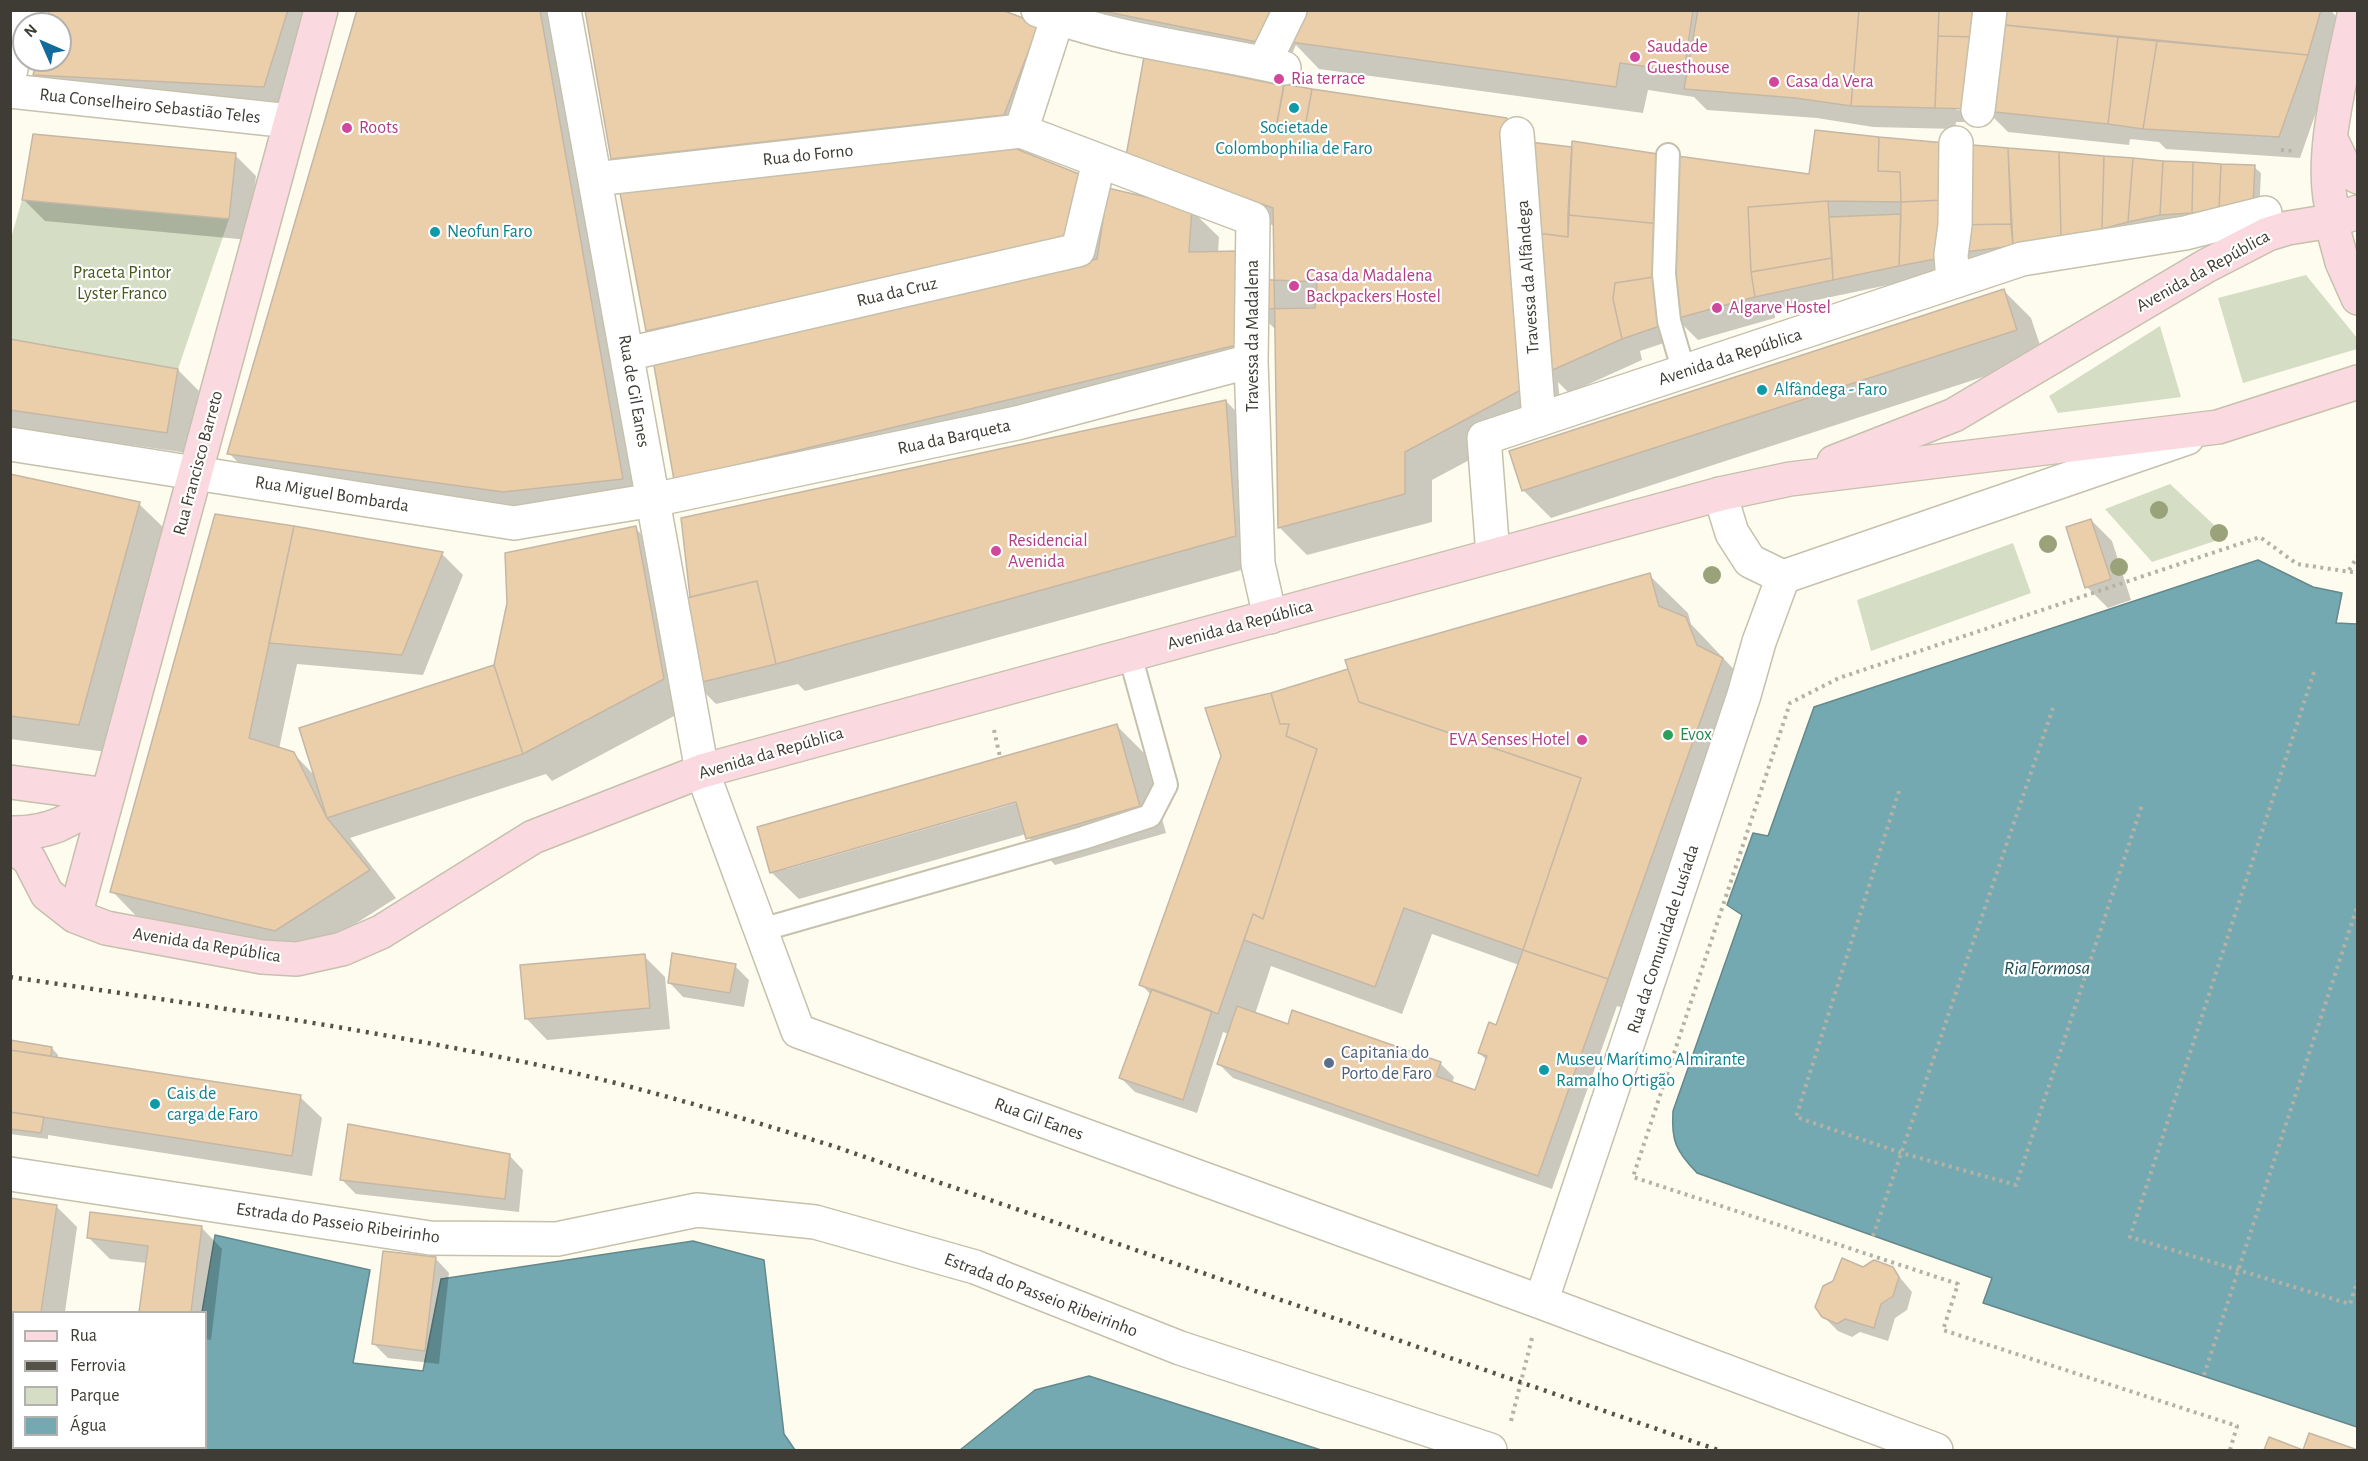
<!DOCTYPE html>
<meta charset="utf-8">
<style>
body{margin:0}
#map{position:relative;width:2368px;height:1461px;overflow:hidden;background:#fefcee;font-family:"Alegreya Sans",sans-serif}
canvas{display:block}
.frame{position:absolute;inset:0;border:12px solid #3e3c34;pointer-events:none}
.legend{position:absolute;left:12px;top:1311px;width:195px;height:138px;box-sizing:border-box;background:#fff;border:2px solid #b2b1ae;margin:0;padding:8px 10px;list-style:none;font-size:18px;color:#3e3c34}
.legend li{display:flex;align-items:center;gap:12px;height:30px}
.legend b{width:30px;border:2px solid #b2b1ae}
.north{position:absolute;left:12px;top:12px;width:60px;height:60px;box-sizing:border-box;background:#fff;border:2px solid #b2b1ae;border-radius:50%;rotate:315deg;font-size:16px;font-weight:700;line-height:24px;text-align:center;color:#3e3c34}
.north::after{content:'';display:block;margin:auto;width:21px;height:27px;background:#116b9b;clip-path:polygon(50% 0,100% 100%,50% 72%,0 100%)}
</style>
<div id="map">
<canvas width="2368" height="1461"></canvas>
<div class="frame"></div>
<ul class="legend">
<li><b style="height:8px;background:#fbd9e1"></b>Rua</li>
<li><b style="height:8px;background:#545249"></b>Ferrovia</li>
<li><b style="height:16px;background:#d5dec4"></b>Parque</li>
<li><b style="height:16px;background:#74a9b1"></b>Água</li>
</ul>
<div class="north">N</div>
</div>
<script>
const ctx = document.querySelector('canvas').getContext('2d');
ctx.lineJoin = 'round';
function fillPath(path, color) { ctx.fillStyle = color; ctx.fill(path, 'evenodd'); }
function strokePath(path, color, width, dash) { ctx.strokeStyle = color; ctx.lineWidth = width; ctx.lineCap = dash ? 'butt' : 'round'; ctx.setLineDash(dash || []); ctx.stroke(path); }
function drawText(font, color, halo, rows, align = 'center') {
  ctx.font = font + ' "Alegreya Sans",sans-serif'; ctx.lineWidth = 4.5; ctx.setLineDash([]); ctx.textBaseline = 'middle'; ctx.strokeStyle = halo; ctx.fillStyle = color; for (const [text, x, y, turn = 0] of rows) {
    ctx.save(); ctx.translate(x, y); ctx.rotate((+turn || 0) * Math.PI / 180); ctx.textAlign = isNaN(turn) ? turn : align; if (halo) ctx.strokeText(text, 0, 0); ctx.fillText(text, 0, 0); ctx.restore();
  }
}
fillPath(new Path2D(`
 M22,200L229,219L178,369L11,339V238Z
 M2306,275L2357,338V349L2243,383L2218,298Z
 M2160,326L2181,397L2058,413L2049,396Z
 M2170,484L2227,537L2152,562L2105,509Z
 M2013,543L2031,593L1871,651L1857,600Z`), '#d5dec4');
const water = new Path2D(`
 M2258,560L2313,587L2342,593L2336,623L2357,624V1427L1983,1303L1992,1278L1697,1173C1676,1151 1671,1141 1673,1111L1742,915L1727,905L1753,833L1768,836L1814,707Z
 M215,1235L370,1270L353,1363L423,1371L441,1279L693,1241L764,1260L784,1434L795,1450H11V1413L13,1414L14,1448H206V1312H202Z
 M1089,1376L1321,1450H960L1035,1390Z`);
fillPath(water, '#74a9b1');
strokePath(water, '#64888c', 1.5);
fillPath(new Path2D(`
 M51,10H324L291,114L62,102L35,75L38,60H60V24H48Z
 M358,10H561L650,506L532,519L256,481L229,453Z
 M1084,10H2330L2351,31L2327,81L2300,158L2166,149L2159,142L2130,139L2129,145L2008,132L1987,111L1981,122H1956L1955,129L1873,127L1817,118L1707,110L1694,97L1648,90L1643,113L1319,69L1296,45L1285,69ZM1956,107L1974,111L1956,110Z
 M1038,26L1065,53L1031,142L639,186L612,159Z
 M1285,88L1507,120L1530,143L1810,176L1962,146L2254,167L2261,173L2259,213L2021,252L1965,259L1959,270L1774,309L1775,318L1698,340L1677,319L1673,340L1640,351L1642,360L1569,393L1558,382L1561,411L1432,480V522L1307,555L1279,527L1276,330L1265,319L1264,372L703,507L675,479L674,357L647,330L1108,199L1191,210L1219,237L1218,253L1266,281H1276L1275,226L1155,183Z
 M235,155L256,176L249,240L45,221L24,200Z
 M2003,290L2031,318L2044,357L1551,518L1523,490Z
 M10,340L178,370L199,391L188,453L10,428Z
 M1226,401L1253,429L1263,564L805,691L798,684L716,704L695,683L693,598L683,519Z
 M10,476L139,504L167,531L107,752L10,739Z
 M2091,520L2112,541L2131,600L2108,608L2087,587Z
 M294,528L442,554L463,575L423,675L297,664L279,749L293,753L315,776L495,666L635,528L663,555L691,707L552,781L546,774L350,838L396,898L303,957L139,919L112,891Z
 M1649,575L1688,613L1691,624L1761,698L1646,1016L1617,1006L1552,1189L1233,1078L1219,1064L1229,1034L1223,1032L1197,1113L1135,1092L1121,1078L1151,995L1141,984L1271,694L1347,671L1351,675ZM1432,934L1519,965L1497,1027L1479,1053L1487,1060L1476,1091L1452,1083L1454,1077L1440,1063L1288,1026L1255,1014L1271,966L1402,1014Z
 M1116,725L1144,753L1166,833L1055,865L1026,834L799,899L771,872ZM1022,798L1023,801L787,869V866Z
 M644,956L665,977L670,1029L547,1040L526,1018Z
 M735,966L749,980L744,1007L683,997L669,982Z
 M10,1042L52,1048L58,1055V1059L300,1097L322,1118L312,1176L48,1135V1139L10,1134Z
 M509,1155L523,1170L519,1212L356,1194L342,1180Z
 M10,1200L56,1206L77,1227L65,1312H14V1331L10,1330Z
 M201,1227L222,1249L211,1340L206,1339V1312H140L147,1263L110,1259L89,1238Z
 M435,1258L449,1273L439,1364L388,1358L374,1344Z
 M1892,1268L1912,1292L1907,1310L1895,1318L1888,1341L1860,1332L1852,1337L1838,1331L1823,1316L1863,1269Z
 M2310,1435L2353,1450H2304Z`), '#0003');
const building = new Path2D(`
 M49,10H288L264,87L33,75L37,60H60V24H46Z
 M357,10H540L623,479L503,492L227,454Z
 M585,10H1002L1039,24L1004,115L611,159Z
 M1097,10H1272L1257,42Z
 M1308,10H1693L1684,72L1620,63L1616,87L1290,42Z
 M1698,10H1859L1851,106L1795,98L1684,89Z
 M1859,10H1939L1935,108L1851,106Z
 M1939,10H1975L1972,37L1938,36Z
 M1997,10H2321L2308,55L1995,24Z
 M1995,24L2118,37L2108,124L1985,111Z
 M1938,36L1972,37L1967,109L1935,108Z
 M2118,37L2157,41L2143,129L2108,124Z
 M2157,41L2308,55L2279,137L2143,129Z
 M1144,57L1284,86L1276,128L1304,133L1312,89L1507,118L1534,383L1405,452V494L1278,528L1273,208L1126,156Z
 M1284,84L1312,89L1304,133L1276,128Z
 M1815,130L1879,137L1878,171L1900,172L1901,202L1828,201L1748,207L1751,272L1755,297L1675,319L1670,155L1809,174Z
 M33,134L236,153L229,219L22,200Z
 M1879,137L1946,143L1944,200L1901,202L1900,172L1878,171Z
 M1521,141L1572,147L1568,237L1530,232Z
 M1572,141L1665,155L1661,224L1568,215Z
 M1961,144L2008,148L2011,224L1955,225Z
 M1014,148L1089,178L1075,237L646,331L620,193Z
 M2008,148L2059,152L2061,237L2013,246Z
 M2059,152L2104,156L2102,229L2061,237Z
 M2104,156L2133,158L2128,222L2102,229Z
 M2133,158L2163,161L2160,215L2128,222Z
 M2163,161L2193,162L2192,213L2160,215Z
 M2193,162L2221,164L2219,210L2192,213Z
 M2221,164L2255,165L2253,206L2219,210Z
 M1108,188L1192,208L1189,252L1239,251L1237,345L674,480L653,360L1097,259Z
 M1944,200L1946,257L1899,266L1901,202Z
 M1828,201L1832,258L1751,272L1748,207Z
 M1901,214L1899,266L1833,280L1829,217Z
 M1568,215L1661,224L1660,276L1615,283L1613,299L1622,339L1546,373L1530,232L1568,237Z
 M2011,224L2013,246L1957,253L1955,225Z
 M1832,258L1833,280L1755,297L1751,272Z
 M1660,276V326L1622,339L1613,299L1615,283Z
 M1252,279L1317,282L1315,308L1253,309Z
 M2004,289L2017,330L1522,491L1509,451Z
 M10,339L178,369L167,433L10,410Z
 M1226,400L1236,536L776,664L757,581L690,597L681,518Z
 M10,474L140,502L79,725L10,716Z
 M215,514L294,526L249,738L294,752L327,818L370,870L275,931L110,892Z
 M2091,519L2111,579L2085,588L2066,527Z
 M294,526L443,552L402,655L269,643Z
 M636,526L664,679L523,754L494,665L507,603L505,553Z
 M1650,573L1659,606L1686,617L1697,645L1723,658L1608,979L1523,950L1581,778L1359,702L1345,660Z
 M757,581L776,664L694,684L675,601Z
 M494,665L523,754L327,818L299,728Z
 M1348,669L1359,702L1581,778L1523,950L1404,908L1375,987L1244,940L1253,914L1263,919L1317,749L1286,736L1289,724H1280L1271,693Z
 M1271,693L1280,724H1289L1286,736L1317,749L1263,919L1253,914L1218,1014L1139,985L1221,756L1205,708Z
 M1117,724L1140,806L1026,839L1016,802L770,873L757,827Z
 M1523,950L1608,979L1538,1176L1217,1064L1237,1006L1288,1024L1292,1010L1441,1062L1436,1076L1475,1090L1487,1056L1478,1053L1489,1022L1496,1025Z
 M672,953L736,964L730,993L668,983Z
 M645,954L650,1008L525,1019L520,965Z
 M1152,989L1212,1011L1183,1100L1119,1078Z
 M10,1040L52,1047L51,1056L10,1050Z
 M10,1050L301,1095L292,1156L10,1112Z
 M10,1112L44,1117L41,1133L10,1129Z
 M348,1124L510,1154L505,1199L340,1180Z
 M10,1198L57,1205L41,1312L10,1313Z
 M90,1212L202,1226L191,1312H139L148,1246L87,1238Z
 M383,1251L436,1257L425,1351L372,1344Z
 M1842,1258L1863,1267L1874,1260L1893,1267L1899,1277L1893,1296L1881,1304L1874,1328L1845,1319L1837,1324L1822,1317L1815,1307L1823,1286L1833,1281Z
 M2309,1433L2358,1450H2264L2269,1437L2303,1450Z`);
fillPath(building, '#ebceaa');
strokePath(building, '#c5b7a5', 1.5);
const lane = new Path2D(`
 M1668,155L1664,274L1669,321L1684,372
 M761,930L1083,838L1150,816L1166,785L1130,655`);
const street = new Path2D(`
 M564,10L702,771L798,1031L1541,1302L1936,1450
 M1038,10C1116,42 1203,49 1284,68
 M1264,63L1290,10
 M10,73L24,10
 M10,91L290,121
 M1978,110L1990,10
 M1021,131L1060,10
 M1517,134L1539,420
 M595,179L1021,131L1253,219L1251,361L1258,564L1270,617
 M1953,282L1951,255L1955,225L1956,143
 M627,354L1078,250L1099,161
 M10,444L514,523L653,500L1017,423L1251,361
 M1720,494L1732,533L1750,561L1783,577
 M1493,555L1484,438L2022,259L2185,233L2265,213
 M1783,577L2187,438
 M10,1174L430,1238L557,1239L697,1210L815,1222L975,1267L1180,1348L1490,1450
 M1541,1302L1744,695L1759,642L1783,577`);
const secondary = new Path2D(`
 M2331,139L2345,169L2358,177
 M2335,218C2315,165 2344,66 2355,10
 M2331,221L2342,262L2358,298
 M1834,462L1954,415L2206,266L2268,234L2288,228L2331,221L2358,212
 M10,782L108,795
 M10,833C55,834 73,818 108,795
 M10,845L29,859L47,894L75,916L106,928L262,957L297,959L342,949L381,932L533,837L702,771L1720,494L1790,479L2218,427L2358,382
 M75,916L321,10`);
strokePath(lane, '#c6c1ac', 26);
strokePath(street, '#c6c1ac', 36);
strokePath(secondary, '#c6c1ac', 36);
strokePath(new Path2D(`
 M2281,150L2293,151
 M2349,570L2358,556
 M2314,672L2130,1237L2350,1304L2358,1279
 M994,730L1000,757
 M1899,791L1796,1117L1902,1153L2016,1185L2142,805
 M1873,1236L2053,708
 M2204,1375L2358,904
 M1511,1421L1532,1338
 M2230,1450L2237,1426L1943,1330L1958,1284L1633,1177L1790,703L1839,678L2260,537L2297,564L2358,573`), '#b4b2a6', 4, [3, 4.5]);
strokePath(lane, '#fff', 22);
strokePath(street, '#fff', 33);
strokePath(secondary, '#fbd9e1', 33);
strokePath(new Path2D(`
 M10,977C190,1003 370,1029 548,1067C644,1088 739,1117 833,1146L1718,1450`), '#545249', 4.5, [3, 6]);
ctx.fillStyle = '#9aa27a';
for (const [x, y] of [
 [2159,510],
 [2219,533],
 [2048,544],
 [2119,567],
 [1712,575]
]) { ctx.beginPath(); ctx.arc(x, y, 9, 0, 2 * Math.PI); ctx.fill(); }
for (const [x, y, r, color] of [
 [1635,57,6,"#d1479c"],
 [1279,79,6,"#d1479c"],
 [1774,82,6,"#d1479c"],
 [1294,108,6,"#0f9aa8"],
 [347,128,6,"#d1479c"],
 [435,232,6,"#0f9aa8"],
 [1294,286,6,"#d1479c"],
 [1717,308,6,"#d1479c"],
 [1762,390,6,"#0f9aa8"],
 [996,551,6,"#d1479c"],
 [1668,735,6,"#2e9e5b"],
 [1582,740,6,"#d1479c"],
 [1329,1063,6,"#5c6f8a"],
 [1544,1070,6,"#0f9aa8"],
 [155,1104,6,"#0f9aa8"]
]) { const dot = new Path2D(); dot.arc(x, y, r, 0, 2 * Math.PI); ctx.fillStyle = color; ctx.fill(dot); strokePath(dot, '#fff', 2); }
drawText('18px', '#b23c85', '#fff', [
 ["Saudade",1647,47],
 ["Guesthouse",1647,68],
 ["Ria terrace",1291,79],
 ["Casa da Vera",1786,82],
 ["Roots",359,128],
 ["Casa da Madalena",1306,276],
 ["Backpackers Hostel",1306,297],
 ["Algarve Hostel",1729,308],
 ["Residencial",1008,541],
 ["Avenida",1008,562],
 ["EVA Senses Hotel",1570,740,"right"]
], 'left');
drawText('18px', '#3e3c34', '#fff', [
 ["Rua Conselheiro Sebastião Teles",150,106,6],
 ["Rua do Forno",808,155,-6],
 ["Avenida da República",2203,271,-29],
 ["Travessa da Alfândega",1528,277,-94],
 ["Rua da Cruz",897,292,-13],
 ["Travessa da Madalena",1253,336,-90],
 ["Avenida da República",1730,357,-18],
 ["Rua de Gil Eanes",634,391,80],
 ["Rua da Barqueta",954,437,-12],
 ["Rua Francisco Barreto",198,463,-75],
 ["Rua Miguel Bombarda",332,494,9],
 ["Avenida da República",1240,625,-15],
 ["Avenida da República",771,753,-16],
 ["Rua da Comunidade Lusíada",1663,939,-72],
 ["Avenida da República",207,945,9],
 ["Rua Gil Eanes",1039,1119,20],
 ["Estrada do Passeio Ribeirinho",338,1223,8],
 ["Estrada do Passeio Ribeirinho",1041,1295,21]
]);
drawText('18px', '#0d838f', '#fff', [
 ["Societade",1294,128,"center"],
 ["Colombophilia de Faro",1294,149,"center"],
 ["Neofun Faro",447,232],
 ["Alfândega - Faro",1774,390],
 ["Museu Marítimo Almirante",1556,1060],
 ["Ramalho Ortigão",1556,1081],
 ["Cais de",167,1094],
 ["carga de Faro",167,1115]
], 'left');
drawText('18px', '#48591c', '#fff', [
 ["Praceta Pintor",122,273],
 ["Lyster Franco",122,294]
]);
drawText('18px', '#27864d', '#fff', [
 ["Evox",1680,735]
], 'left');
drawText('18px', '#4e5e75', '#fff', [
 ["Capitania do",1341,1053],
 ["Porto de Faro",1341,1074]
], 'left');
drawText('italic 20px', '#1f4f56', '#fff', [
 ["Ria Formosa",2047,968]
]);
</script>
